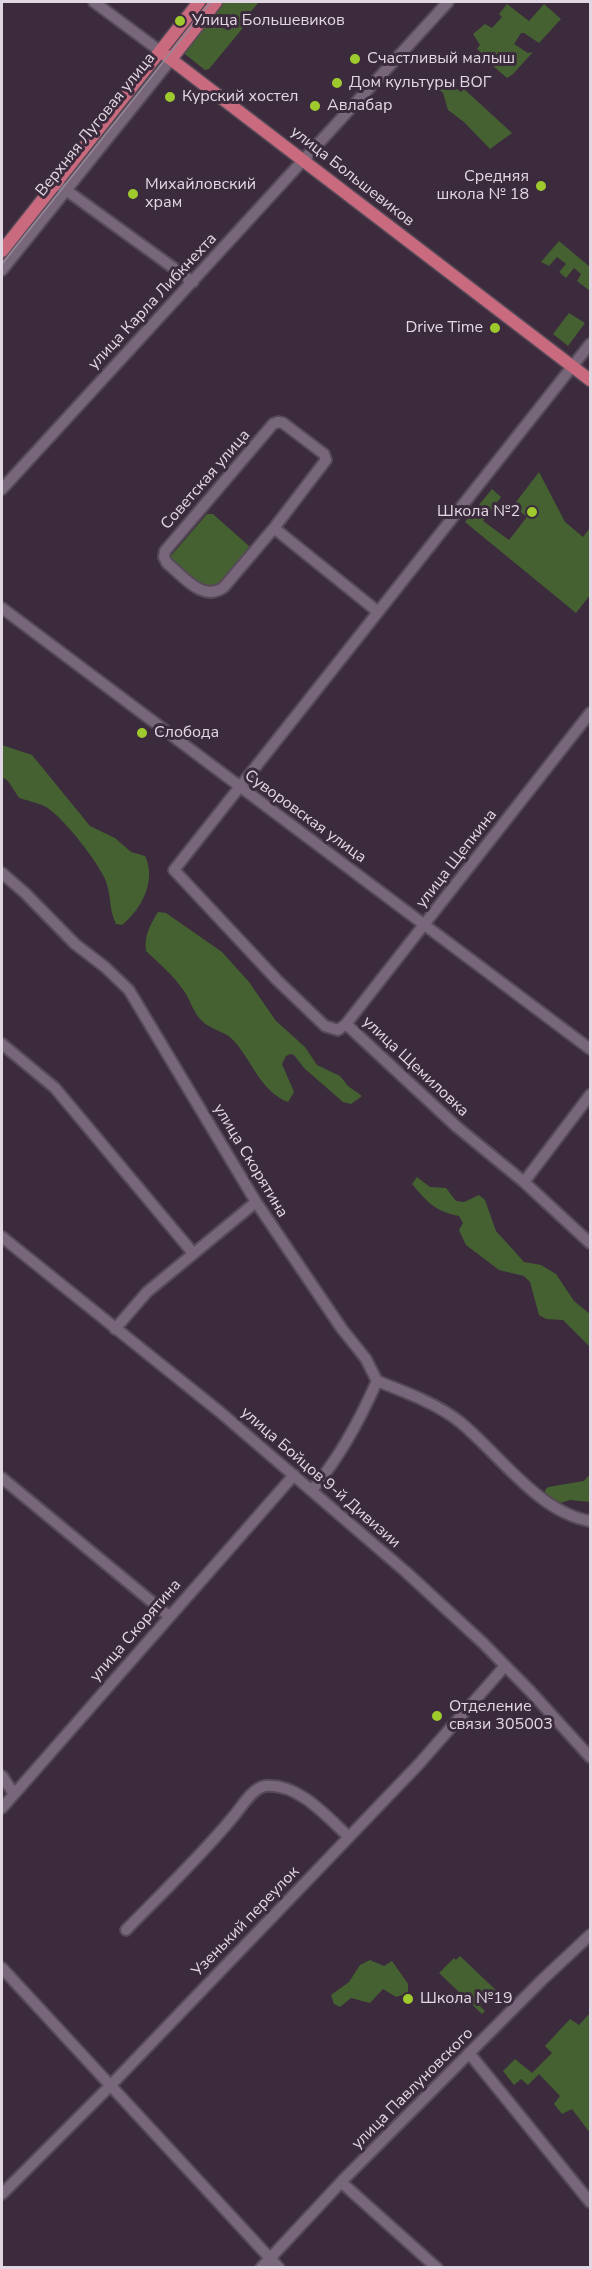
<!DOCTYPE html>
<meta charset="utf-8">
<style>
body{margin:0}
#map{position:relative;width:592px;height:2269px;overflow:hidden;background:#3b2b3d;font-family:"Nunito Sans",sans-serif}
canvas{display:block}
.frame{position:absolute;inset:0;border:3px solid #e1d7e2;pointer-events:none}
</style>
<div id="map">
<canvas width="592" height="2269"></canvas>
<div class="frame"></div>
</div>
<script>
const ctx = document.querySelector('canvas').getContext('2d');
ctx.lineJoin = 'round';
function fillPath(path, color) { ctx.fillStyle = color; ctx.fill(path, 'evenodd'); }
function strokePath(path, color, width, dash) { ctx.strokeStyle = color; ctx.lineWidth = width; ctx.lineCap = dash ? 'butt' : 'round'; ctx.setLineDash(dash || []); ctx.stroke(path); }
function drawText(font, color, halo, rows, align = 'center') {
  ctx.font = font + ' "Nunito Sans",sans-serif'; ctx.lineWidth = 6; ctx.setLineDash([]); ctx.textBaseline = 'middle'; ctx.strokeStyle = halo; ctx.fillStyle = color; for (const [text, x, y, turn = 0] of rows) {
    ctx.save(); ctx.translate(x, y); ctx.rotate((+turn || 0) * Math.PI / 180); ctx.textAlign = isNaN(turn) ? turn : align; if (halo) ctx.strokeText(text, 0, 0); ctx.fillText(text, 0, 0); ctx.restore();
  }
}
fillPath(new Path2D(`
 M221,2H259L248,15L251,18L209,69L205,70L181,51Z
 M507,4L529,21L544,4L561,19L539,43L524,33H521L514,44L528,53L533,52L513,74L507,78L485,59V56L477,49L480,45L473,34L485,24L492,28L502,17L499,14Z
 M443,79L461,92L464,89L512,133L490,149L464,122L448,110L443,93L434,84Z
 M559,241L590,267V291L577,281L581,274L574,268L566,278L559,272L566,264L557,257L549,266L541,262Z
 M569,313L585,323L568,346L553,334Z
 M539,472L565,522L583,537L590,528V595L576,613L465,522L492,489L501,497L483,521L509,540L527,517L513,506Z
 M207,514H213L249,546L248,552L218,588L205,589L169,558Z
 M2,745L32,755L90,826L115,838L131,852L145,856C157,880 141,910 122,925L116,924C108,907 112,896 105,879C97,861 63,817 46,807C39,803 28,801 19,798L8,781L2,777Z
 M158,912L166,913L222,952L249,982L276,1021L305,1047L317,1065L340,1076L348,1086L362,1096L351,1104L343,1102L304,1068L294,1055L290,1054L286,1056L282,1064L294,1092L288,1102C261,1092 252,1061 234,1041C227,1032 212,1030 203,1022C193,1013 191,1001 184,991C173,975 160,964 146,951C144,936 150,925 158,912Z
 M417,1177L430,1187L446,1188L456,1201L464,1202L479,1195L485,1200L496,1231L524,1262L541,1265L556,1274L574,1301L590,1314V1347L563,1320L546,1319L539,1315L530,1282L524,1276L499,1270L466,1245L459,1230L463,1223L459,1216C435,1211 428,1203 412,1184Z
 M590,1474V1502L570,1500L557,1504L545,1496V1490L548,1487L584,1481Z
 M460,1956L501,1995L494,2002L489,1997L480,2006L485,2011L482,2014L439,1973L454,1958L456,1960Z
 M370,1960L384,1966L392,1961L408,1984V1993L396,1997L383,1989L370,2003L351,1998L340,2007L334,2004L331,1995L349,1982L360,1965Z
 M590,2013V2133L572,2109L562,2114L554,2104L560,2096L539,2074L528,2085L521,2079L514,2085L503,2071L515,2059L532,2073L552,2053L545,2046L570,2019L579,2025Z`), '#456131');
const minor = new Path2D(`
 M94,2L160,51
 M59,185L193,282
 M2,270L172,58
 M590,344L174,870L277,980L325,1026L338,1030L346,1024L590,713
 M2,489L448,2
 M274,528L224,587C203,603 183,576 167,563L164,557L165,551L273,424L278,422L283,423L324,454L326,460L274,528L377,611
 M2,608L590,1049
 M2,873L25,893L75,944L105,967L129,990L256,1202L342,1329L366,1359L377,1381C360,1420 340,1457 312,1490
 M346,1024L457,1127L524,1182L590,1243
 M2,1044L55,1088L193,1253
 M524,1182L590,1095
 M2,1237L220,1412L406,1572L483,1643L531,1692L590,1757
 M115,1329L147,1292L256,1202
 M377,1381C405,1392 436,1403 460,1422C500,1455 538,1512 590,1521
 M2,1478L169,1616
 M2,1776L14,1794
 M2,1808L294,1475
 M126,1930C162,1893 200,1857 233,1817C241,1808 252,1788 265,1786C299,1783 327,1817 349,1837
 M2,1968L279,2268
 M469,2053L590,2202
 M341,2182L437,2268
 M2,2194L110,2086L349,1837L418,1765L505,1666
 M261,2268L344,2179L542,1980L590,1935`);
const major = new Path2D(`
 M160,51L590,380
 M172,58L216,2
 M2,251L199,2`);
strokePath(minor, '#574a58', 14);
strokePath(major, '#574a58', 15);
strokePath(minor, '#78667a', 10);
strokePath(major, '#c96a7e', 12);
strokePath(new Path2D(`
 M2,264L211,2`), '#958896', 1.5);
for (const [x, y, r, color] of [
 [180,21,6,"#9eca2e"],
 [355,59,6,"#9eca2e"],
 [337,83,6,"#9eca2e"],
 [170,97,6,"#9eca2e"],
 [315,106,6,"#9eca2e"],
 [541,186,6,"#9eca2e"],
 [133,194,6,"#9eca2e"],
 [495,328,6,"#9eca2e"],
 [532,512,6,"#9eca2e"],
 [142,733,6,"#9eca2e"],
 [437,1716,6,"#9eca2e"],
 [408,1999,6,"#9eca2e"]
]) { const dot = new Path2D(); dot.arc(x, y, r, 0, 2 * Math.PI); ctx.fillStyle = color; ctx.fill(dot); strokePath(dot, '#3b2b3d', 2); }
drawText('16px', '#e1d7e2', '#3b2b3d', [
 ["Улица Большевиков",192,21],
 ["Счастливый малыш",367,59],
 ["Дом культуры ВОГ",349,83],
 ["Курский хостел",182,97],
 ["Авлабар",327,106],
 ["Средняя",529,177,"right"],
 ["школа № 18",529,195,"right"],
 ["Михайловский",145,185],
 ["храм",145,203],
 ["Drive Time",483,328,"right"],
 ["Школа №2",520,512,"right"],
 ["Слобода",154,733],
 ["Отделение",449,1707],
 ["связи 305003",449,1725],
 ["Школа №19",420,1999]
], 'left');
drawText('16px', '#e1d7e2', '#3b2b3d', [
 ["Верхняя Луговая улица",96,125,-51],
 ["улица Большевиков",352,177,38],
 ["улица Карла Либкнехта",153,302,-47],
 ["Советская улица",206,480,-49],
 ["Суворовская улица",305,817,36],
 ["улица Щепкина",457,859,-52],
 ["улица Щемиловка",415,1067,43],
 ["улица Скорятина",250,1161,59],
 ["улица Бойцов 9-й Дивизии",320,1478,41],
 ["улица Скорятина",136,1631,-49],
 ["Узенький переулок",246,1922,-46],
 ["улица Павлуновского",413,2089,-45]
]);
</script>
